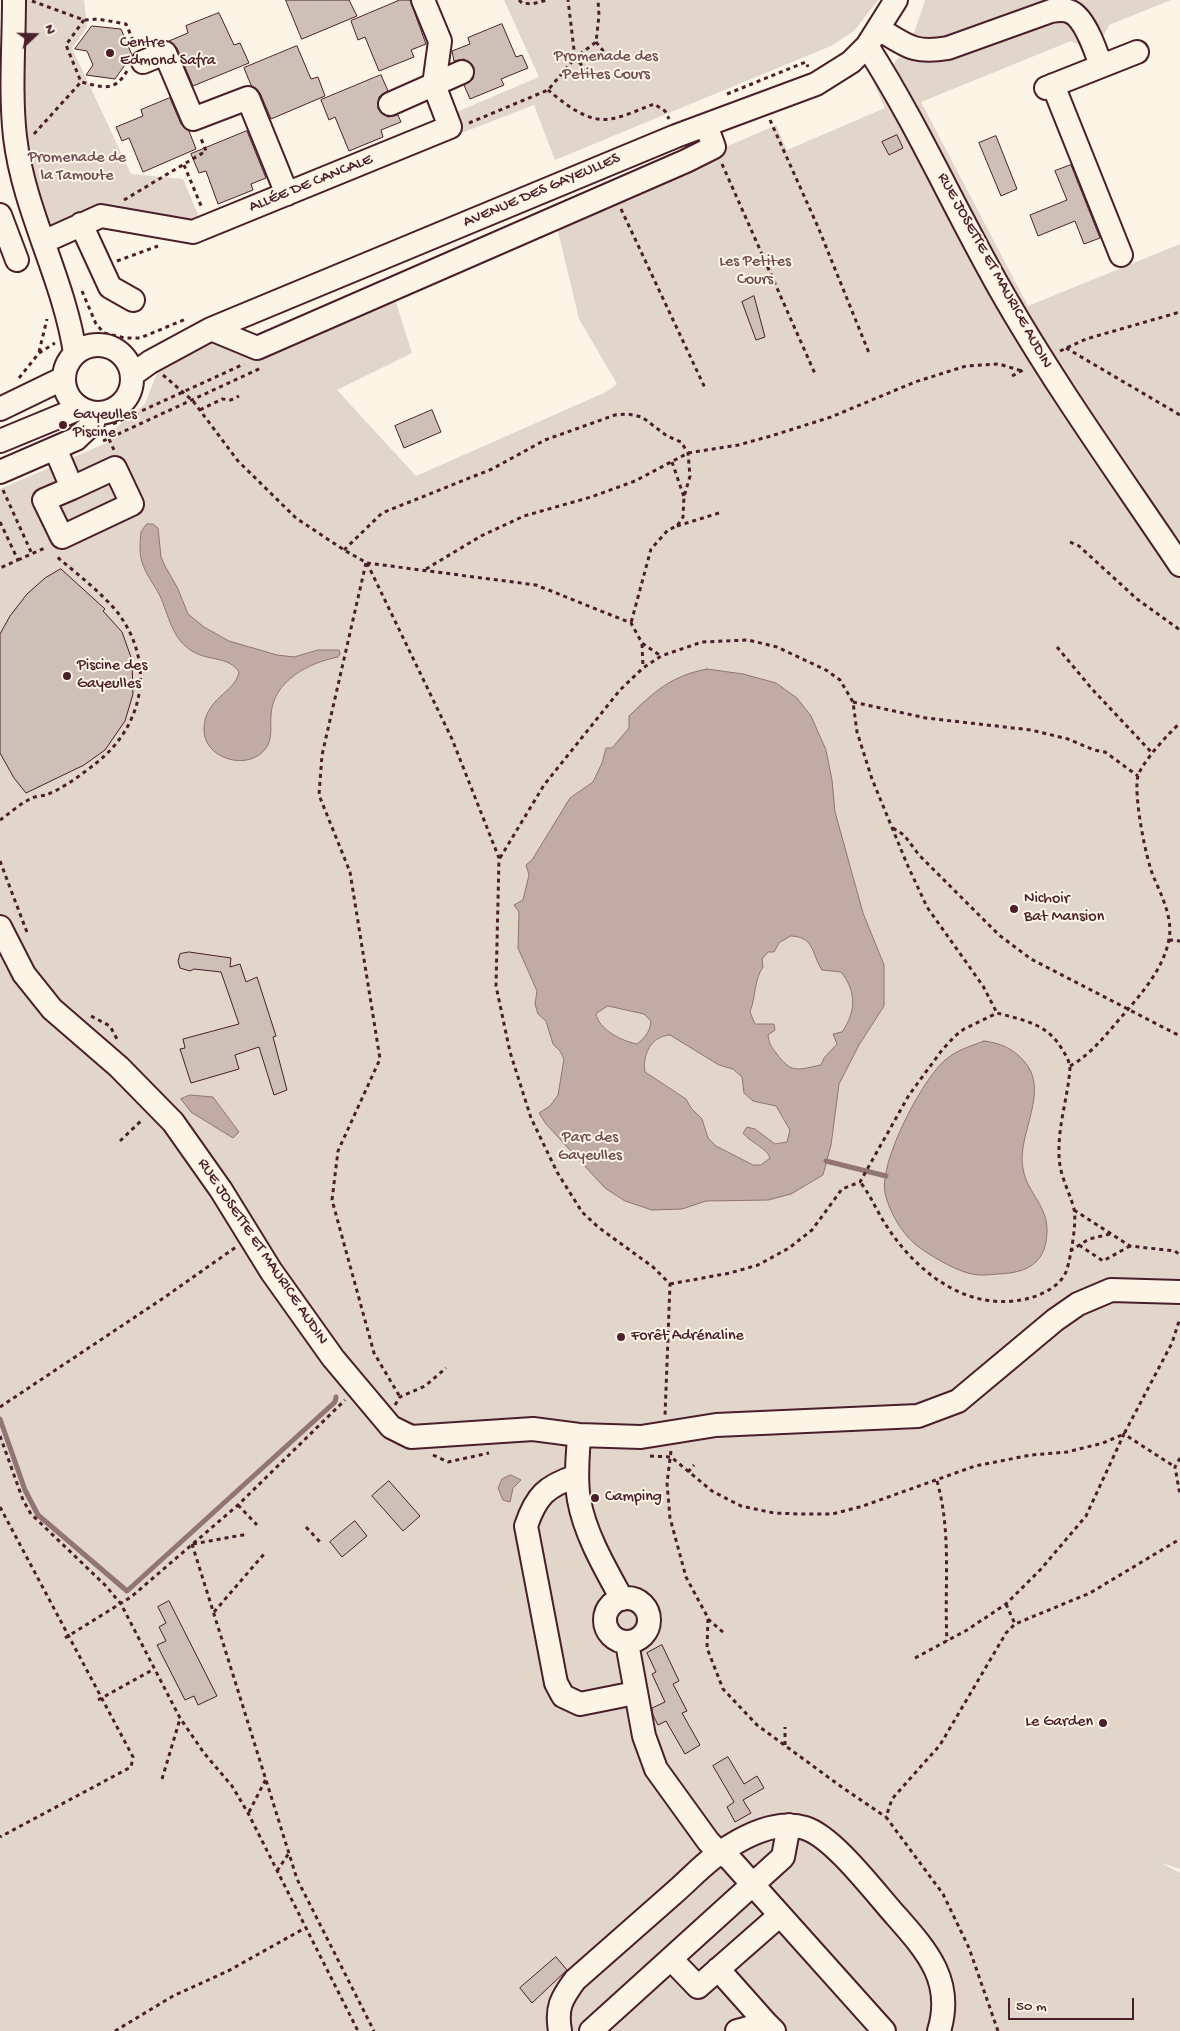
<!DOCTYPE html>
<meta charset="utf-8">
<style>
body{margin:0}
#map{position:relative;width:1180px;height:2031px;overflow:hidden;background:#fcf5e5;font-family:"Gochi Hand",sans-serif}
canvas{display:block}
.north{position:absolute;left:10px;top:10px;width:50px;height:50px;-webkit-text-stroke:4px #fcf5e5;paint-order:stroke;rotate:69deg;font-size:14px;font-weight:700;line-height:20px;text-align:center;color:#4a1f2b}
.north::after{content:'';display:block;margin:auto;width:18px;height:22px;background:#4a1f2b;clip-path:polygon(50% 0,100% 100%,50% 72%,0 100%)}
.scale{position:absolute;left:1008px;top:1998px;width:126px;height:22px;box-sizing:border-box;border:2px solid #4a1f2b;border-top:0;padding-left:6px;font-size:15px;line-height:18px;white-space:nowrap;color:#4a1f2b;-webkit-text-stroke:4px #fcf5e5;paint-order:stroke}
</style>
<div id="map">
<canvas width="1180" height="2031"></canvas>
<div class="north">N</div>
<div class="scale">50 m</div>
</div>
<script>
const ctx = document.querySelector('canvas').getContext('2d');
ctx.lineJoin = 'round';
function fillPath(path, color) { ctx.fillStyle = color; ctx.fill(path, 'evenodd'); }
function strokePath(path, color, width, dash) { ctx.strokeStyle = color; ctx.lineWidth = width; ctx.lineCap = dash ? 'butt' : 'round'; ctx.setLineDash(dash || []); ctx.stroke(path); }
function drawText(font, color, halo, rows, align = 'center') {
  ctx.font = font + ' "Gochi Hand",sans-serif'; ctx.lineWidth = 4; ctx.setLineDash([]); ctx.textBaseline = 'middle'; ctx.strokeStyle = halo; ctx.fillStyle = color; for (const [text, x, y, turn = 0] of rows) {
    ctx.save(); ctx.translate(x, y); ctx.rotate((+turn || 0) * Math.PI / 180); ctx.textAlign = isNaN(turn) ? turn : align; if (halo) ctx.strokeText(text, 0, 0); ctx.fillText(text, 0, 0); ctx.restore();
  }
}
fillPath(new Path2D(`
 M23,0H84L87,27L72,48L131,174L183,179L202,224L97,211L45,228L21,137Z
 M504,0H878L854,31L831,46L555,160L534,105L459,134L452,114L539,77Z
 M925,0H1171L1109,25L1101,41L1085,48L1071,41L921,102L1028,306L1180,244V1869L1161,1863L1180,1873V2031H0V489L111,441L108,434L145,404L160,365L211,339L251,353L394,296L412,353L337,390L416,476L606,392L617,384L579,319L557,227L683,166L776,125L787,150L885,108L873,82C909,52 911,44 925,0Z`), '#e2d5ca');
const water = new Path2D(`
 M147,524H153L158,528L161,557L165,566L178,589L188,614L204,627L229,641L277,655L294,657L318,650H339L340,654L338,657C308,663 273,681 271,715C270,726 273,739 266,748C248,773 202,758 204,728C205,698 236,692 239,672C229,656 207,661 192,651C172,639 169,616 160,596C154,584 146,575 142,562C139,553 140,542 141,532Z
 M707,669L743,674L776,683L797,698L811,716L826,750L832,780L835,812L863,913L884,965V1006L859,1045L839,1084L831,1145L823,1175L791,1194L768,1200L706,1201L682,1209L652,1210L625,1201L605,1188L546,1124L539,1113L550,1106L558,1095L564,1059L560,1051L553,1044L546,1021L538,1014L535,1004L537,991L518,948L519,912L514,905L523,900L529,875L526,865L532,860L570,798L593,782L602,763L606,748H612L629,728V716C655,691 671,676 707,669ZM791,936C815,937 811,953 822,970L841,972C857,992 856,1012 842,1032L833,1034L837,1044L824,1058L821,1065C796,1070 792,1074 776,1053C771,1046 769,1044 768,1035L775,1030L774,1024H755L750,1012C756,996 754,980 763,967L762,959L768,952H774L779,943ZM608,1006L644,1014L651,1021C650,1031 646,1037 637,1044C622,1041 599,1030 596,1014ZM670,1035L719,1065L733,1069L742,1077L744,1093L753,1101L776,1106L790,1130L787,1142L775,1144L755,1129L747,1127L743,1133C751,1143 767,1148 770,1158L761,1165H753L716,1146L708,1138L702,1119L691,1108L686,1099L645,1072C642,1055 651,1036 670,1035Z
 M984,1041C1000,1043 1012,1048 1023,1060C1052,1090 1016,1134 1023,1169C1026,1190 1046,1205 1047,1227C1048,1262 1029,1273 998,1274C988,1275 977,1276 968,1273C953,1269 927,1254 915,1244C901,1232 889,1211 885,1193C879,1162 921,1082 944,1061C956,1050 969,1047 984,1041Z
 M190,1095L213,1097L239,1132L233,1138L191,1112L181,1099Z
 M511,1475L521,1480L513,1488L510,1502L503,1500L498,1488L502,1479Z`);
fillPath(water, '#c0aca5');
strokePath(water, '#917474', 1);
strokePath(new Path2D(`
 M826,1161L886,1176
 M0,1419L25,1490L38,1515L127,1591L335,1402L336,1397`), '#917474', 5);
const building = new Path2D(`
 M286,0H349L357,16L302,39Z
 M400,0H410L426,44L411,50L414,57L379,71L365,37L358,40L351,21Z
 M219,13L234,45L240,43L249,63L193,86L177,48L169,41L188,33L186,26Z
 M502,24L516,57L522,55L528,68L501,79L504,85L470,99L464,85L473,79L474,67L464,59L454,61L452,51L470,44L468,38Z
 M92,26L121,29L132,55L115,79L86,75L93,65L87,51L75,49Z
 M297,46L311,79L318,77L325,96L271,119L260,93L251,85L244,68Z
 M381,75L388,91L379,97L378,109L388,117L398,115L401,122L381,130L383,137L349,151L335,117L329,120L321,100Z
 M170,98L181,124L189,131L196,149L143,172L129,138L122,141L116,127L143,116L141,110Z
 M247,131L266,178L251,184L253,190L218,204L206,171L199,173L191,154Z
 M897,135L903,148L889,155L882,142Z
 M996,136L1017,189L1001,196L979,143Z
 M1071,165L1100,238L1084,244L1075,221L1038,236L1030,215L1067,200L1055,171Z
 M754,296L765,337L756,340L742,302Z
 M432,410L441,432L404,448L395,426Z
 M61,569L105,609L103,611L122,632L132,660L133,694L125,721L105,750L84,765L26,793L14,778L0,753V634L10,616L27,594L45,578Z
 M189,952L231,958L230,967L240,964L246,982L257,977L276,1036L273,1037L287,1090L274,1095L259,1047L235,1055L239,1069L191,1083L180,1049L185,1048L183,1039L239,1024L221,972L194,969L190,971L180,968L178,961L180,954Z
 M389,1481L420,1516L403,1531L372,1496Z
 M355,1521L367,1536L342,1557L330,1542Z
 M169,1601L217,1696L198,1705L194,1696L185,1700L157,1645L166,1641L159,1627L166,1623L158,1607Z
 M662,1645L679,1681L673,1684L687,1711L682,1713L700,1745L685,1754L666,1721L658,1725L653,1715L652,1708L665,1702L652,1674L656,1672L647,1653Z
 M728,1757L744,1784L757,1776L764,1788L743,1800L751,1813L735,1822L727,1807L734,1802L713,1766Z
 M556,1957L567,1970L532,2003L520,1988Z`);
fillPath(building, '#cfc0b7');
strokePath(building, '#4a1f2b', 1);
const minor = new Path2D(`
 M14,0C14,45 10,92 15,137C24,212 64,279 75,353
 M879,29C907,46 914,54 948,48L1051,11C1058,10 1065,9 1071,12C1085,19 1096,51 1101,66
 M867,46C917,124 954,208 1000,289C1054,384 1119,474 1180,565
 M143,62L165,53L193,119L248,98L287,194
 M1053,85L1121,255
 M1046,88L1137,52
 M390,104L462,72
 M0,215L17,260
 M81,224L110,287L133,300
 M43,242L101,216L193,232L450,127L434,85L440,41L423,0
 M211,329L257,348L686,161L714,147L706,125
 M64 379a34 34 0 1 1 68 0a34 34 0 1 1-68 0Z
 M132,375L150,362L211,329L676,136L816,84L851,62L867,46L896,0
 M0,409L64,378
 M0,441L80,408
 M55,448L72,488L44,500L62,537L132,504L115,468L72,488
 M0,472L76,439L93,423L96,413
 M0,927L24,974L52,1009L119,1067L173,1122L221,1190L271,1271L333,1358L391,1427L411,1437L533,1429L579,1435L641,1437L716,1425L918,1416L958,1401L1055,1320L1078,1304L1111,1290L1180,1292
 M579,1435C578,1456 575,1478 579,1500C585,1534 605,1568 622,1599
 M577,1476C546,1486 536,1496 526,1526L556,1683L563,1696L580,1704L635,1693
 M605 1620a22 22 0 1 1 44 0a22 22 0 1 1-44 0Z
 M627,1643L644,1736L656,1769L708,1841L719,1853L729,1858L884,2031
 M671,1959L698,1987L780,1915
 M718,1969L766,2023
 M560,2031C556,2008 561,1999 575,1980C608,1951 641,1922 675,1892C692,1877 709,1858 730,1846C751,1833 780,1820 805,1828C834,1837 876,1894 897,1917C928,1952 954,1982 939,2031
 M591,2031L783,1857L789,1825
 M737,2031L766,2023L774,2031`);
strokePath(minor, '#4a1f2b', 26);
strokePath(new Path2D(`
 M519,0L522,3L532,4L547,0
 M32,1L84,20L98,19L126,24L135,45
 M84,20L66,45L81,82C103,87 114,93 127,71
 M596,42L609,58
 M593,77L575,58L596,42L599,16L598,0
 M548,90C564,103 587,123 610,119C624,117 640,109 654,104L665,111L669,119
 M727,94L806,62L808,67
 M770,120L818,227L869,353
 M469,123L548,90L575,58L568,0
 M34,134L81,82
 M722,164L816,376
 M184,165L202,208
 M124,200L206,151L200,136
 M621,209L705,388
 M117,261L158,246
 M82,291L96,324L104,333L125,338H140L186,319
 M1066,348L1180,415
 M1060,351L1086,339L1180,312
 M39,352L47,319
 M163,375L193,401L238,461L296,518L344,550L367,563L536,585L631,623L642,643L661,656
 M1012,376L1023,370
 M19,378L39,353L55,343
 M200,410L222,399L231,400L239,396
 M113,424L244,364
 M109,439L114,450
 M103,441L261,368
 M672,462L684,497
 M3,490L32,554
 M0,522L18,560L0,568
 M677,526L719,513
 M1070,542L1079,546L1137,599L1180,630
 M344,550L382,513L492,469L545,440L615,415L628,414L642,417L667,436L681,442L688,453L690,476L684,497L683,517L677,526L668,530L651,549L631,623
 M18,560L47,547
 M366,563L322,755L319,795L350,872L380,1059L338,1151L332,1200L374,1353L400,1397
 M367,563L452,739L499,858L496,986L510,1052L531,1118L557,1172L582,1212L598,1227L653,1267L670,1284L665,1416
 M426,569L481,536L524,516L591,497L635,481L688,453L738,445L771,436L831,417L915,382L966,366L999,364L1022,371
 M642,644L643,667
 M1057,647L1092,689L1153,754
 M853,702L926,718L1031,730L1068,739L1094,750L1105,752L1138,776
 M0,820C10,813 21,803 32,798C36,796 42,796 46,795C62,789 81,775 95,764C144,726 156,664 118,613C101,592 77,574 56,556
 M893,828L904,835L919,855L999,935L1031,959L1180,1036
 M500,858L544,785L620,690L643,668L661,656L702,642L748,640L777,647L826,670L840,680L853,702L857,732L872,779L907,864L927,907L983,986L997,1013
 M0,861L28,935
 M1169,940L1180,941
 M91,1016L110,1026L118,1041
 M1070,1066C1093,1053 1107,1033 1124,1014C1142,993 1164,968 1169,939C1173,919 1162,896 1154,878C1146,860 1133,794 1138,776C1142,762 1169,733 1180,723
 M120,1141L143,1119
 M1074,1210L1130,1246L1175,1251L1180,1255
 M1079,1245L1103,1261L1130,1246
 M1070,1251L1089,1239L1110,1234
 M670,1284L730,1273L758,1265L789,1248L812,1230L842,1189L860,1182L909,1095L942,1050L955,1036L964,1029L997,1013C1023,1020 1049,1024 1063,1051C1066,1055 1070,1063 1070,1068C1068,1097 1058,1125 1059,1154C1059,1175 1069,1190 1074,1209C1077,1221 1071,1256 1067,1269C1062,1286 1042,1295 1026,1299C964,1313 911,1268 881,1217C874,1205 869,1193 860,1182
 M395,1405L400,1397L425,1386L446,1368
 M0,1407L162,1299L236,1247
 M0,1436L23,1500L31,1514L105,1585L121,1604L180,1718L204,1753L232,1786L248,1813L358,2031
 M671,1451L667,1483L670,1518L686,1577L708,1618L707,1648L723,1689L757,1725L843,1788L886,1817
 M433,1455L448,1462L489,1453
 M650,1456L671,1457L712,1491L741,1506L774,1513L799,1514H832L863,1506L975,1466L1031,1455L1067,1452L1103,1443L1124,1434L1172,1343L1180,1318
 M1180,1458L1175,1467L1180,1495
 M688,1472L694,1465
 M937,1481C952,1534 944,1587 947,1641
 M238,1505L257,1525
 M0,1507L133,1757L131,1767L0,1837
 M306,1527L320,1542
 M192,1544L297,1879L374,2031
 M193,1544L248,1534
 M1006,1604L1015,1624
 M214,1612L264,1554
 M708,1619L725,1634
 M65,1638L131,1597L238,1505L345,1400
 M915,1658L967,1630L1006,1604L1041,1569L1086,1516L1124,1434L1175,1467
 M98,1700L154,1669
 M785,1745V1727
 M162,1779L180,1719
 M249,1812L266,1779
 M277,1871L289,1853
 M115,2031L173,1996L228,1971L305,1928
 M998,2031L969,1948L943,1894L886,1817L892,1799L940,1745L1006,1633L1015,1624L1090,1593L1180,1539`), '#4a1f2b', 3, [4, 4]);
strokePath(minor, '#fcf5e5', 22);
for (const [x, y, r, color] of [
 [110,53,5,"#4a1f2b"],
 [63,425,5,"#4a1f2b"],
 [67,676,5,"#4a1f2b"],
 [1014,909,5,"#4a1f2b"],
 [621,1337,5,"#4a1f2b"],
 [595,1498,5,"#4a1f2b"],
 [1103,1723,5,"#4a1f2b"]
]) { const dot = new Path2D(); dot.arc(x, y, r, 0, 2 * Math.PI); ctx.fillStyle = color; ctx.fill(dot); strokePath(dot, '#fcf5e5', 2); }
drawText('16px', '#4a1f2b', '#fcf5e5', [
 ["Centre",120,44],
 ["Edmond Safra",120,62],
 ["Gayeulles",73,416],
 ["Piscine",73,434],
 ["Piscine des",77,667],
 ["Gayeulles",77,685],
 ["Nichoir",1024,900],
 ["Bat Mansion",1024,918],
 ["Forêt Adrénaline",631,1337],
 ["Camping",605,1498],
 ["Le Garden",1093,1723,"right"]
], 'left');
drawText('16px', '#704c53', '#fcf5e5', [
 ["Promenade des",606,58],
 ["Petites Cours",606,76],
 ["Promenade de",77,159],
 ["la Tamoute",77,177],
 ["Les Petites",755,263],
 ["Cours",755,281],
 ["Parc des",590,1139],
 ["Gayeulles",590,1157]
]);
drawText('16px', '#4a1f2b', '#fcf5e5', [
 ["ALLÉE DE CANCALE",311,184,-22],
 ["AVENUE DES GAYEULLES",542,191,-23],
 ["RUE JOSETTE ET MAURICE AUDIN",994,271,61],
 ["RUE JOSETTE ET MAURICE AUDIN",262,1252,56]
]);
</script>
